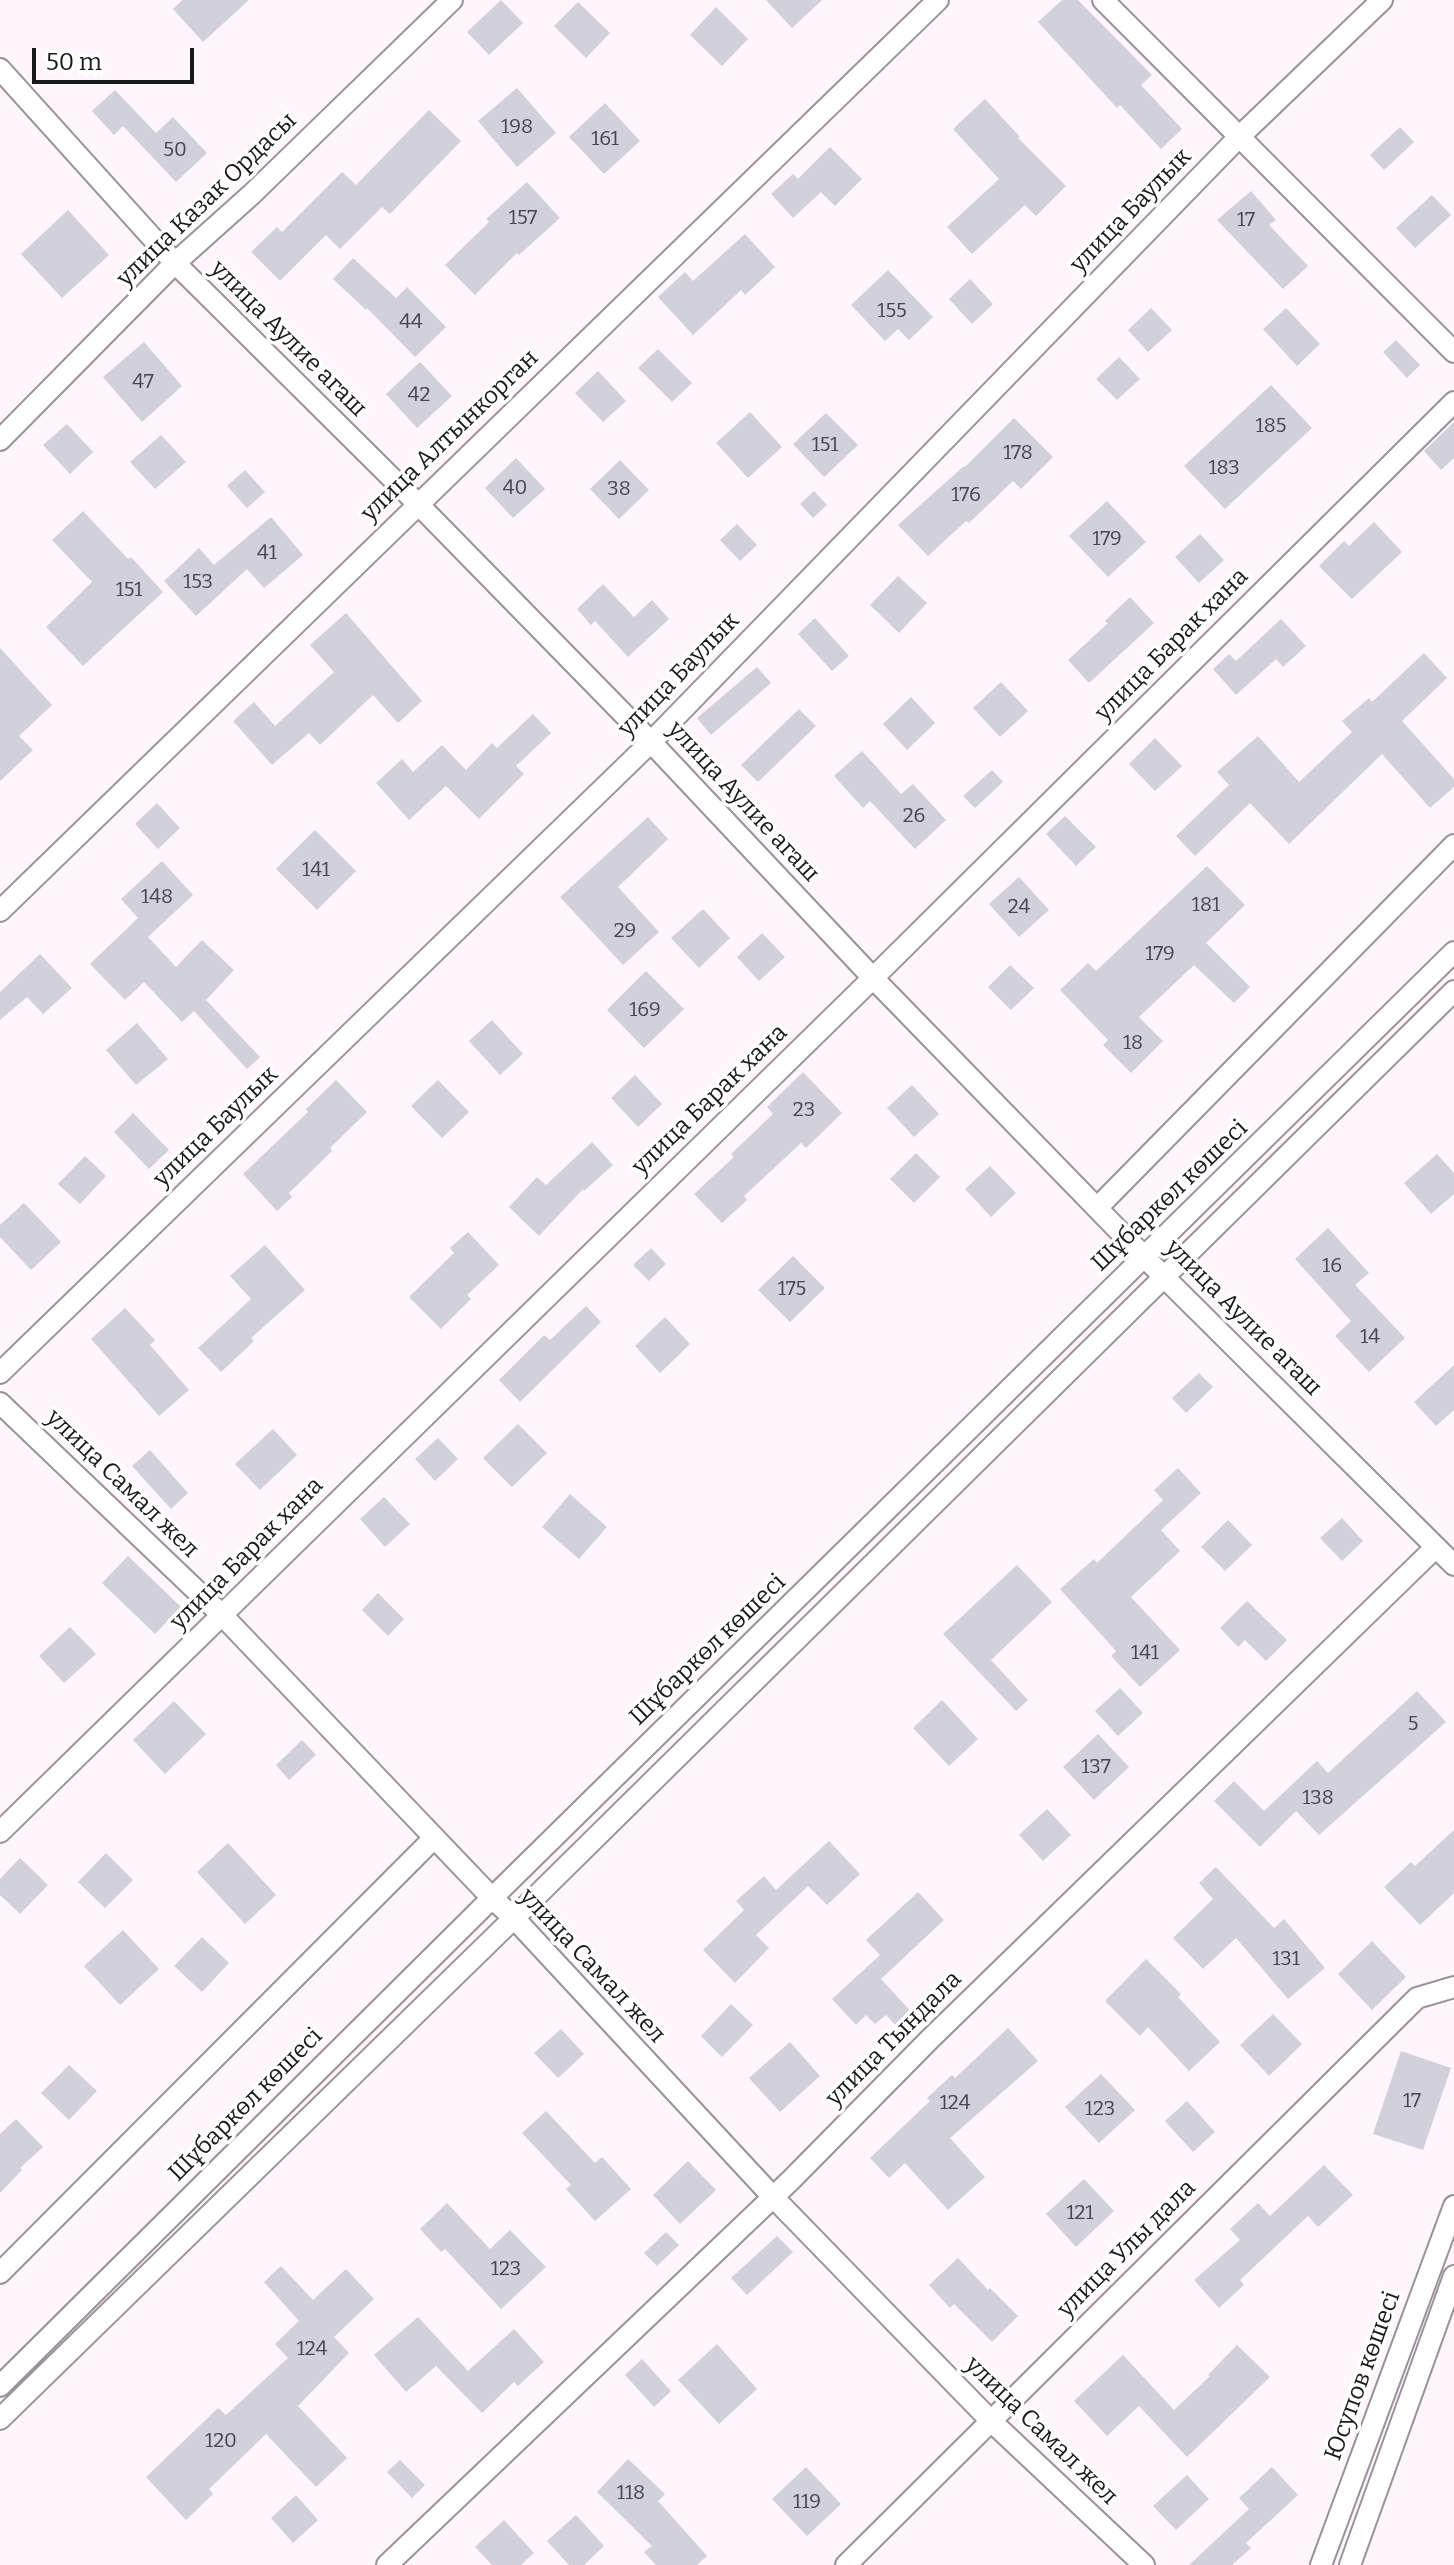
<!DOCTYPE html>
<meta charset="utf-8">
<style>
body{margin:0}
#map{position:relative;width:1454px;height:2565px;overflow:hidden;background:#fef5fd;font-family:Bitter,serif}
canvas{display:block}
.scale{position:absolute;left:32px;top:48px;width:162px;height:36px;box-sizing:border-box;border:4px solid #1b181a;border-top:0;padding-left:10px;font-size:24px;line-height:28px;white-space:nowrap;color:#1b181a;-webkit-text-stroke:6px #fff;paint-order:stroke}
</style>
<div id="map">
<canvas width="1454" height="2565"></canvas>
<div class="scale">50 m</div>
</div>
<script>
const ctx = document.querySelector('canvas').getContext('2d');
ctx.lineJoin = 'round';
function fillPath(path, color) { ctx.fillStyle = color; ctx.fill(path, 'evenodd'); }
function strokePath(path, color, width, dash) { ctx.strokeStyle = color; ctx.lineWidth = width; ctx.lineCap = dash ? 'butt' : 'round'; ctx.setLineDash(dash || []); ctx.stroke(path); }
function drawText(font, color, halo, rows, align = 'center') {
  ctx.font = font + ' Bitter,serif'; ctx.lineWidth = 7; ctx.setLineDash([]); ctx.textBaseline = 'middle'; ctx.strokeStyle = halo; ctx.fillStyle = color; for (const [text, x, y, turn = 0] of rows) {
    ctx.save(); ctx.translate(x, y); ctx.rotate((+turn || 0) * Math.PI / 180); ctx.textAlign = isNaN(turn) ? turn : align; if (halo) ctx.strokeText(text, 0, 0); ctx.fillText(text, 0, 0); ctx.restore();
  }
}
fillPath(new Path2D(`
 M182,0H249L203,42L173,9Z
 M501,0L523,23L489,55L467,32Z
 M766,0H822L792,28Z
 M1062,0H1078L1152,75L1141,85L1182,129L1161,149L1120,105L1117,108L1038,22Z
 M578,2L610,33L586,58L554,26Z
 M716,7L748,39L722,66L690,35Z
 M517,88L556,133L517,167L478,121Z
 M115,90L156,133L173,117L207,153L176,182L123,126L114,135L92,111Z
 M985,99L1020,137L1018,138L1066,186L1036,216L1025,205L972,254L947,227L999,179L953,129Z
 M605,103L640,141L604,174L569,137Z
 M429,110L461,141L390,214L382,207L340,249L326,235L280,281L251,252L277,227L282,232L342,172L356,185Z
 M1400,127L1414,142L1384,170L1370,155Z
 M830,147L862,179L835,206L821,192L793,218L771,194L793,174L798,179Z
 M527,182L560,218L519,255L517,253L475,295L445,265L489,222L486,219Z
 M1251,191L1276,220L1269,225L1308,266L1283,289L1217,220Z
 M1432,195L1451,215L1415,248L1396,228Z
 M68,210L109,255L62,298L21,254Z
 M745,234L775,267L745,295L741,290L693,335L658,297L685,272L693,281Z
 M353,258L396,298L407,287L446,327L415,357L367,308L366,310L333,279Z
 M888,270L933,317L909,340L898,329L885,341L851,305Z
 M970,279L993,304L972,324L949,299Z
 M1151,308L1172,330L1148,352L1128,330Z
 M1286,308L1320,344L1297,366L1263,329Z
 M1396,340L1420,365L1407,378L1383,352Z
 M144,342L182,386L142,422L103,377Z
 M658,349L692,383L672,402L638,368Z
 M1119,357L1140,379L1117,400L1096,379Z
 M420,362L452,396L417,428L386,394Z
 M598,371L626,401L603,422L575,393Z
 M1271,385L1312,428L1225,509L1184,466Z
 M750,412L782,447L748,478L716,443Z
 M826,413L858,445L824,477L793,444Z
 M1014,418L1053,457L1021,489L1013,481L969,523L966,521L928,556L898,525L964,466L965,467Z
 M1454,422V458L1441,470L1424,451Z
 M67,424L93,452L70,474L43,445Z
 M161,435L186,462L155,489L130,462Z
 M516,458L545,489L513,518L485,488Z
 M620,460L649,490L619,519L590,489Z
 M245,470L265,492L247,508L227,486Z
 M814,491L827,505L813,518L800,504Z
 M1107,501L1146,542L1108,577L1069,536Z
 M83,511L128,559L131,557L163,592L83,666L46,627L92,582L52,540Z
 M271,517L303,555L264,588L247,569L196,616L164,581L199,548L214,565Z
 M1374,522L1402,552L1352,599L1319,566L1344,541L1349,546Z
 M737,524L757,545L740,561L720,540Z
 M1200,534L1224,560L1199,583L1175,557Z
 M898,576L927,603L899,633L870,605Z
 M603,584L634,617L652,600L669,619L628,657L595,621L591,625L577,609Z
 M1130,597L1154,623L1089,683L1068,660L1108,623L1105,621Z
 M346,613L422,701L398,723L373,695L320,745L309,733L272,765L233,721L254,702L275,726L334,672L310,645Z
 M815,618L849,656L832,671L798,634Z
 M1281,619L1306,646L1283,667L1276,659L1236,695L1213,669L1229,654L1236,661Z
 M0,648L52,705L19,736L33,750L0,781Z
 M1424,653L1447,678L1402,721L1454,779V787L1430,808L1382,754L1289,844L1250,803L1195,856L1176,836L1229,785L1217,772L1258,736L1299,782L1352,732L1342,721L1369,698L1372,702Z
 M757,667L771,683L711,735L697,718Z
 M1001,682L1028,711L1000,737L973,708Z
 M911,697L935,723L907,750L883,724Z
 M799,709L816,726L758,782L741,765Z
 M533,714L551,733L516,766L524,774L479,819L446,786L409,820L376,783L402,759L413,772L442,745L466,770L492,743L497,748Z
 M1155,738L1182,766L1155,791L1129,764Z
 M862,751L901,794L913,784L946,820L915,849L870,801L863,808L834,776Z
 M992,770L1003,782L975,808L963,796Z
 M157,803L180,828L158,849L135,824Z
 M1065,816L1096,847L1076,866L1046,834Z
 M648,817L668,839L618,887L659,932L623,965L560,897Z
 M315,830L356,871L317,910L276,869Z
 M162,861L193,895L148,937L176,967L202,940L234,970L206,1000L260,1057L247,1069L194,1011L182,1022L144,982L125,1000L90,964L138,918L121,899Z
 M1207,866L1245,905L1206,943L1250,987L1234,1003L1194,965L1139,1017L1163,1041L1131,1073L1103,1045L1108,1040L1060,990L1088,963L1096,971Z
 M1019,877L1049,910L1019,937L989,904Z
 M703,909L730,938L699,968L671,938Z
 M762,933L785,957L759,981L737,957Z
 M40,954L72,988L43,1014L27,997L0,1020V992Z
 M1010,965L1034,988L1011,1010L988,987Z
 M646,971L684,1009L644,1048L607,1010Z
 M492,1020L523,1054L500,1075L469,1041Z
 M137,1023L168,1059L136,1085L106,1050Z
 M803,1072L842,1113L806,1148L801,1143L744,1196L747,1200L722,1223L694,1194L734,1157L731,1154L773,1114L767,1107Z
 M635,1075L662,1104L638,1127L611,1098Z
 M336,1080L367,1112L330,1148L332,1151L289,1193L292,1197L277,1211L243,1174L308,1112L306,1109Z
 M438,1080L469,1112L442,1138L411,1106Z
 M912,1085L939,1114L914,1137L887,1108Z
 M133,1113L169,1150L149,1169L114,1132Z
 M592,1142L613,1165L584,1191L583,1189L539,1236L509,1207L537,1177L546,1185Z
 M916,1153L940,1177L914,1203L890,1179Z
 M1437,1154L1454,1173V1194L1431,1214L1404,1183Z
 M85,1156L106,1176L80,1204L58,1184Z
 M990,1166L1016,1193L991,1217L965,1189Z
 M24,1203L61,1242L31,1270L0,1237V1225Z
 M1328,1228L1369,1273L1355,1285L1405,1338L1369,1372L1335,1336L1351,1321L1295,1259Z
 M468,1232L499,1265L467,1295L471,1299L441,1329L409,1297L454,1253L450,1248Z
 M265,1245L305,1290L251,1338L254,1341L221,1372L198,1348L251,1299L230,1276Z
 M651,1248L666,1264L649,1281L633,1265Z
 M793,1256L825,1288L790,1322L758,1290Z
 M586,1306L601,1322L520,1402L499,1380L544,1335L550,1340Z
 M125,1308L155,1340L150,1345L189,1390L159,1416L91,1339Z
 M665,1317L690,1344L660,1373L635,1346Z
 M1454,1365V1410L1436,1426L1414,1402Z
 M1199,1373L1213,1387L1186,1413L1172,1398Z
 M518,1424L547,1453L512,1487L483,1458Z
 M273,1429L297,1455L260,1490L235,1464Z
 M438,1438L458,1459L435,1481L415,1459Z
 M150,1450L188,1493L171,1509L132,1466Z
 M1178,1468L1201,1493L1161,1530L1180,1551L1131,1597L1180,1650L1140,1687L1111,1656L1116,1651L1060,1589L1094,1559L1097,1563L1163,1500L1154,1490Z
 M570,1494L607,1527L579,1559L542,1527Z
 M384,1497L410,1524L385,1547L360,1519Z
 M1342,1518L1363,1541L1342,1561L1320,1538Z
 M1228,1520L1252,1545L1225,1571L1201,1547Z
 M128,1556L181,1607L155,1634L102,1583Z
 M1017,1565L1052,1602L991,1660L1028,1700L1016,1711L943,1634Z
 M378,1593L404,1619L388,1636L362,1610Z
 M1247,1601L1287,1640L1266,1661L1245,1640L1238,1647L1220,1628Z
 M70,1627L96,1654L64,1683L39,1656Z
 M1120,1688L1143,1713L1118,1736L1095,1711Z
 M1417,1691L1446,1722L1319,1835L1296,1811L1260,1847L1214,1801L1234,1781L1264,1811L1317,1761L1328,1773Z
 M942,1700L978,1739L949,1766L913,1728Z
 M174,1701L206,1734L165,1774L133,1740Z
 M1098,1734L1129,1767L1094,1800L1063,1767Z
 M302,1740L316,1755L289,1780L276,1765Z
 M1047,1809L1071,1835L1043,1861L1019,1835Z
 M1454,1830V1893L1420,1925L1384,1887L1411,1862L1415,1866Z
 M829,1841L860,1874L827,1905L808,1886L756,1935L769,1948L735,1983L703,1950L744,1910L736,1901L764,1876L776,1890Z
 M228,1843L276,1895L245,1924L197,1872Z
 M106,1853L133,1880L105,1908L78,1882Z
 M20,1858L48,1885L20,1914L0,1895V1879Z
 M1216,1867L1274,1928L1284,1919L1325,1968L1288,1999L1236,1938L1203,1969L1173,1938L1213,1899L1199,1883Z
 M918,1892L944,1920L881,1979L916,2017L901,2031L886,2015L875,2024L866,2015L856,2025L832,1999L880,1955L866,1940Z
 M123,1930L159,1969L120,2005L84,1966Z
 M202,1937L229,1963L202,1992L174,1966Z
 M1372,1941L1406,1977L1372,2010L1338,1974Z
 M1146,1959L1181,1994L1178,1997L1220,2042L1189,2071L1148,2027L1140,2036L1105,2001Z
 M731,2004L753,2025L722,2057L701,2036Z
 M1273,2014L1302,2044L1269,2076L1240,2045Z
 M1008,2028L1038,2061L950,2138L985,2177L948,2210L905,2163L889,2178L870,2158L930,2101L927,2098L952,2075L955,2078Z
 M561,2029L584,2054L558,2078L534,2053Z
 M790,2042L820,2076L780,2112L749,2078Z
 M1401,2051L1451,2068L1423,2150L1373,2134Z
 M69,2065L97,2091L69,2120L41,2093Z
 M1101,2074L1135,2110L1099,2143L1065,2107Z
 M1187,2101L1215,2132L1193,2152L1165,2121Z
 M546,2111L595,2163L602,2157L631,2189L595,2221L566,2189L571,2185L522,2133Z
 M16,2119L43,2147L20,2168L22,2170L0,2193V2134Z
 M688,2161L716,2190L680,2224L653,2195Z
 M1324,2165L1353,2195L1318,2227L1308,2216L1240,2280L1244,2285L1219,2308L1194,2280L1240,2240L1230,2229L1258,2203L1270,2216Z
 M1084,2179L1114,2211L1076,2247L1046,2214Z
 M447,2203L490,2249L510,2230L546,2267L501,2309L445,2249L441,2252L420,2229Z
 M666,2232L679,2245L657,2266L644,2253Z
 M777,2236L793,2252L747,2295L731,2278Z
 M958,2258L988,2290L990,2288L1018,2316L992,2342L954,2304L950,2308L929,2285Z
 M281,2266L313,2300L346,2269L374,2299L334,2337L349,2353L298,2406L347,2458L316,2487L266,2434L209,2489L213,2494L186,2520L146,2477L218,2408L226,2415L288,2358L275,2344L299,2321L264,2282Z
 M418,2317L468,2371L514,2329L544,2362L518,2386L514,2382L482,2413L436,2366L406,2392L374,2355Z
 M717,2344L757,2389L719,2424L678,2380Z
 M1237,2345L1270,2377L1187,2457L1139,2406L1107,2436L1074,2401L1123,2355L1174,2410L1210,2376L1208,2375Z
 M642,2359L671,2391L654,2407L625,2375Z
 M628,2459L665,2494L658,2501L707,2556L697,2565H656L644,2552L652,2546L597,2492Z
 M400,2460L425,2485L412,2498L387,2472Z
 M806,2467L841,2504L807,2536L772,2499Z
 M1272,2467L1298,2495L1246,2543L1251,2548L1232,2565H1189L1249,2509L1239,2498Z
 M1187,2475L1209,2499L1176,2530L1153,2506Z
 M296,2495L318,2520L293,2543L271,2518Z
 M576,2515L604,2546L584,2565H569L547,2541Z
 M504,2520L534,2553L521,2565H492L475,2547Z`), '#d1d0db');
const minor = new Path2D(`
 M1103,0L1454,352
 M0,69L175,263L418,504L651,742L873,978L1164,1277L1454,1565
 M0,440L175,263L252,194L452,0
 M0,911L938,0
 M1097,1208L1454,845
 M0,1373L651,742L1238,138L1382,0
 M0,1403L222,1615L492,1898L514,1918L773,2197L991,2421L1144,2565
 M0,1832L873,978L1454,402
 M0,2273L434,1838
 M0,2386L492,1898L1454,952
 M0,2419L514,1918L1454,991
 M387,2565L791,2180L930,2039L1436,1547
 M846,2565L1417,1998L1454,1987
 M1321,2565L1454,2206
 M1350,2565L1454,2276`);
strokePath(minor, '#9a929a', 24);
strokePath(minor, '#fff', 20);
drawText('20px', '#48464a', null, [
 ["198",517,127],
 ["161",605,139],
 ["50",175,150],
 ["157",523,218],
 ["17",1246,220],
 ["155",892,311],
 ["44",411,322],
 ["47",143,382],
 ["42",419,395],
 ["185",1271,426],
 ["151",825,445],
 ["178",1018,453],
 ["183",1224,468],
 ["40",515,488],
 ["38",619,489],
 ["176",966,495],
 ["179",1107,539],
 ["41",267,553],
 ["153",198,582],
 ["151",129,590],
 ["26",914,816],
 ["141",316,870],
 ["148",157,897],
 ["181",1206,905],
 ["24",1019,907],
 ["29",625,931],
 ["179",1160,954],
 ["169",645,1010],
 ["18",1133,1043],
 ["23",804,1110],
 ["16",1332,1266],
 ["175",792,1289],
 ["14",1370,1337],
 ["141",1145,1653],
 ["5",1413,1724],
 ["137",1096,1767],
 ["138",1318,1798],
 ["131",1286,1959],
 ["17",1412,2101],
 ["124",955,2103],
 ["123",1100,2109],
 ["121",1080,2213],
 ["123",506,2269],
 ["124",312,2349],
 ["120",221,2441],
 ["118",631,2493],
 ["119",807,2502]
]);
drawText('24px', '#1b181a', '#fff', [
 ["улица Казак Ордасы",207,200,-44],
 ["улица Баулык",1131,211,-46],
 ["улица Аулие агаш",288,339,45],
 ["улица Алтынкорган",450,436,-44],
 ["улица Барак хана",1172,645,-45],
 ["улица Баулык",679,675,-46],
 ["улица Аулие агаш",743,802,47],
 ["улица Барак хана",710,1100,-44],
 ["улица Баулык",216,1127,-44],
 ["Шұбаркөл көшесі",1170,1196,-44],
 ["улица Аулие агаш",1243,1318,45],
 ["улица Самал жел",122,1484,44],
 ["улица Барак хана",247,1554,-45],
 ["Шұбаркөл көшесі",708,1650,-44],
 ["улица Самал жел",592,1966,47],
 ["улица Тындала",894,2039,-45],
 ["Шұбаркөл көшесі",246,2105,-45],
 ["улица Улы дала",1127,2249,-45],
 ["Юсупов көшесі",1363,2376,-70],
 ["улица Самал жел",1041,2431,44]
]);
</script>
